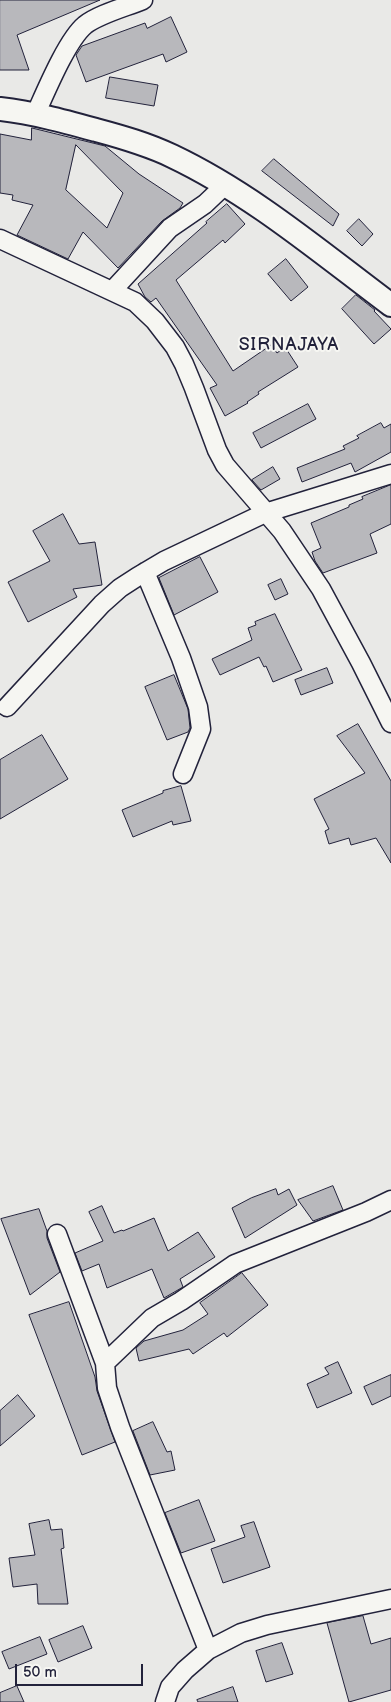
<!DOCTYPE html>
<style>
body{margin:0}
#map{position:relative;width:391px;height:1702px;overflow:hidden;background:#e9e9e7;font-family:"Balsamiq Sans",sans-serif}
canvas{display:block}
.scale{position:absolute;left:15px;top:1664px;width:128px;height:22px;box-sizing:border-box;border:2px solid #22223b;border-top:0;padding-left:6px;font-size:15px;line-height:18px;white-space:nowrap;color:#22223b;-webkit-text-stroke:4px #f6f6f2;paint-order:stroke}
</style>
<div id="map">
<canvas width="391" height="1702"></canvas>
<div class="scale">50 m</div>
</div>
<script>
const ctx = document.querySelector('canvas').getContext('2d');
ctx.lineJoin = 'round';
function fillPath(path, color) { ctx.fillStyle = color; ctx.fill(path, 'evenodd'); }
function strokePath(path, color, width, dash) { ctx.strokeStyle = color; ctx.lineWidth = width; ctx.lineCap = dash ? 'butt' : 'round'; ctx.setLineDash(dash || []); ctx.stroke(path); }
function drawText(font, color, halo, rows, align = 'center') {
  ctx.font = font + ' "Balsamiq Sans",sans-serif'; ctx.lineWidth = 4; ctx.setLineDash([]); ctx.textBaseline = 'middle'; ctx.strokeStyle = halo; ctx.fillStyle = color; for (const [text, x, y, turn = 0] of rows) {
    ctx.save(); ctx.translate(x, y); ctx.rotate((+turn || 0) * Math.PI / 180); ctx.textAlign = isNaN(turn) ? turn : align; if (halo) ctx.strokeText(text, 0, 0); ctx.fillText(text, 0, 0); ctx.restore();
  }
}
const building = new Path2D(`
 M0,0H100L17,35L29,70H0Z
 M171,17L187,52L166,62L163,54L86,82L76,55L82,46L145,23L147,28Z
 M110,77L158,85L154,106L106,98Z
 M32,128L105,146L139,174L183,203L180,208L162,221L118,268L83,232L68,259L17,235L33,205L12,200L13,195L0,193V134L31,140ZM76,145L123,193L107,228L66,190Z
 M274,159L339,214L333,226L262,171Z
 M227,204L245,224L225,243L223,240L176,280L233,371L271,345L277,353L285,347L298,367L258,392L259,394L247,402L248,403L225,416L210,388L217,385L156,298L151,302L145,297L138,284L207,223L206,222Z
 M359,219L373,234L362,246L347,231Z
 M286,259L308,287L291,301L268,274Z
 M356,295L375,310L374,311L391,329L374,344L342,309Z
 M308,404L316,419L261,448L253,433Z
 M381,423L384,428L391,424V452L355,472L351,463L302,482L297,468L345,449L343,446L359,438L357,436Z
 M273,467L280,479L261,490L252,480Z
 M391,485V524L370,534L377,553L323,573L315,561L312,552L321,548L311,523L349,507V505L363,499L362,497Z
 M63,514L79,544L95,542L102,585L73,589L77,597L28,622L8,582L50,561L33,531Z
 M200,557L218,592L174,615L159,578Z
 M281,579L288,594L275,600L268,585Z
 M275,614L302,670L273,682L266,666L264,667L259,657L220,675L212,659L252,640L248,628L256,625L255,622Z
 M327,668L333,683L301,695L295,680Z
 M174,675L188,709L190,728L188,732L167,740L145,687Z
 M358,724L391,781V863L376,838L351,845L349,838L329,844L325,831L329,829L314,799L365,773L337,736Z
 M42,735L68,779L0,819V760Z
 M181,786L191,821L173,825L172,821L133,837L122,810L163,793V791Z
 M333,1186L343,1210L313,1221L298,1200Z
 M276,1189L278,1195L289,1189L297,1205L245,1238L232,1208L251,1198Z
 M102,1206L114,1233L122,1230L123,1231L154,1218L168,1251L198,1232L215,1257L180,1279L183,1287L164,1298L152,1269L107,1288L99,1264L82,1271L75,1253L103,1241L89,1212Z
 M39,1209L47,1231V1238L60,1272L30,1295L1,1219Z
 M242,1273L268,1305L227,1337L224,1333L193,1354L189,1349L139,1361L136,1348L144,1341L183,1330L208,1314L200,1303Z
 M69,1302L95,1377L97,1391L115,1442L82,1455L29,1315Z
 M338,1362L352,1393L317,1408L307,1384L329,1374L325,1368Z
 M391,1375V1396L372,1405L364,1387Z
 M18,1395L35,1416L0,1446V1411Z
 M153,1422L167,1452L171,1451L175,1470L150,1475L133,1431Z
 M199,1500L215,1541L181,1553L165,1513Z
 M49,1520L51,1530L62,1529L64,1548L61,1549L68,1604H38L37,1584L13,1587L9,1558L35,1555L29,1524Z
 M254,1522L270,1567L223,1583L211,1549L245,1537L241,1526Z
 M363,1616L371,1644L391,1638V1690L349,1702L327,1623Z
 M83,1626L92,1648L58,1662L49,1640Z
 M40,1637L47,1654L9,1669L2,1652Z
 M282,1643L293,1674L266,1682L256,1651Z
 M17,1686L24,1702H0V1693Z
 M233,1687L238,1702H198L197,1700Z`);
fillPath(building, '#b8b8bc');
strokePath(building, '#22223b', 1);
const minor = new Path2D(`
 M36,113C46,91 67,40 85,25C99,14 126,7 143,0
 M0,239L135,302L155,321L175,347L184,364L194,388L217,450L225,465L282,531L321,589L361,663L391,723
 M112,291L170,228L205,204L225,185
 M145,572L181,658L198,707L201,729L183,774
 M7,707L102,604L120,588L137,577L164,561L265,513L391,474
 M57,1234L105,1363L107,1388L120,1427L208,1650
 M105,1363L152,1318L181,1301L235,1264L366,1212L391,1200
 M165,1702L170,1687L185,1670L208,1650L241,1633L267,1625L391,1599`);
const tertiary = new Path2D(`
 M0,109C34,113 63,121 96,130C122,137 147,144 172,156C252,194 320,252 391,305`);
strokePath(minor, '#22223b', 21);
strokePath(tertiary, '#22223b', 26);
strokePath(minor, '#f6f6f2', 18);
strokePath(tertiary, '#f6f6f2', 22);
ctx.letterSpacing = '1px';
drawText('18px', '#22223b', '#f6f6f2', [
 ["SIRNAJAYA",289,345]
]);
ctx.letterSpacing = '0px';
</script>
